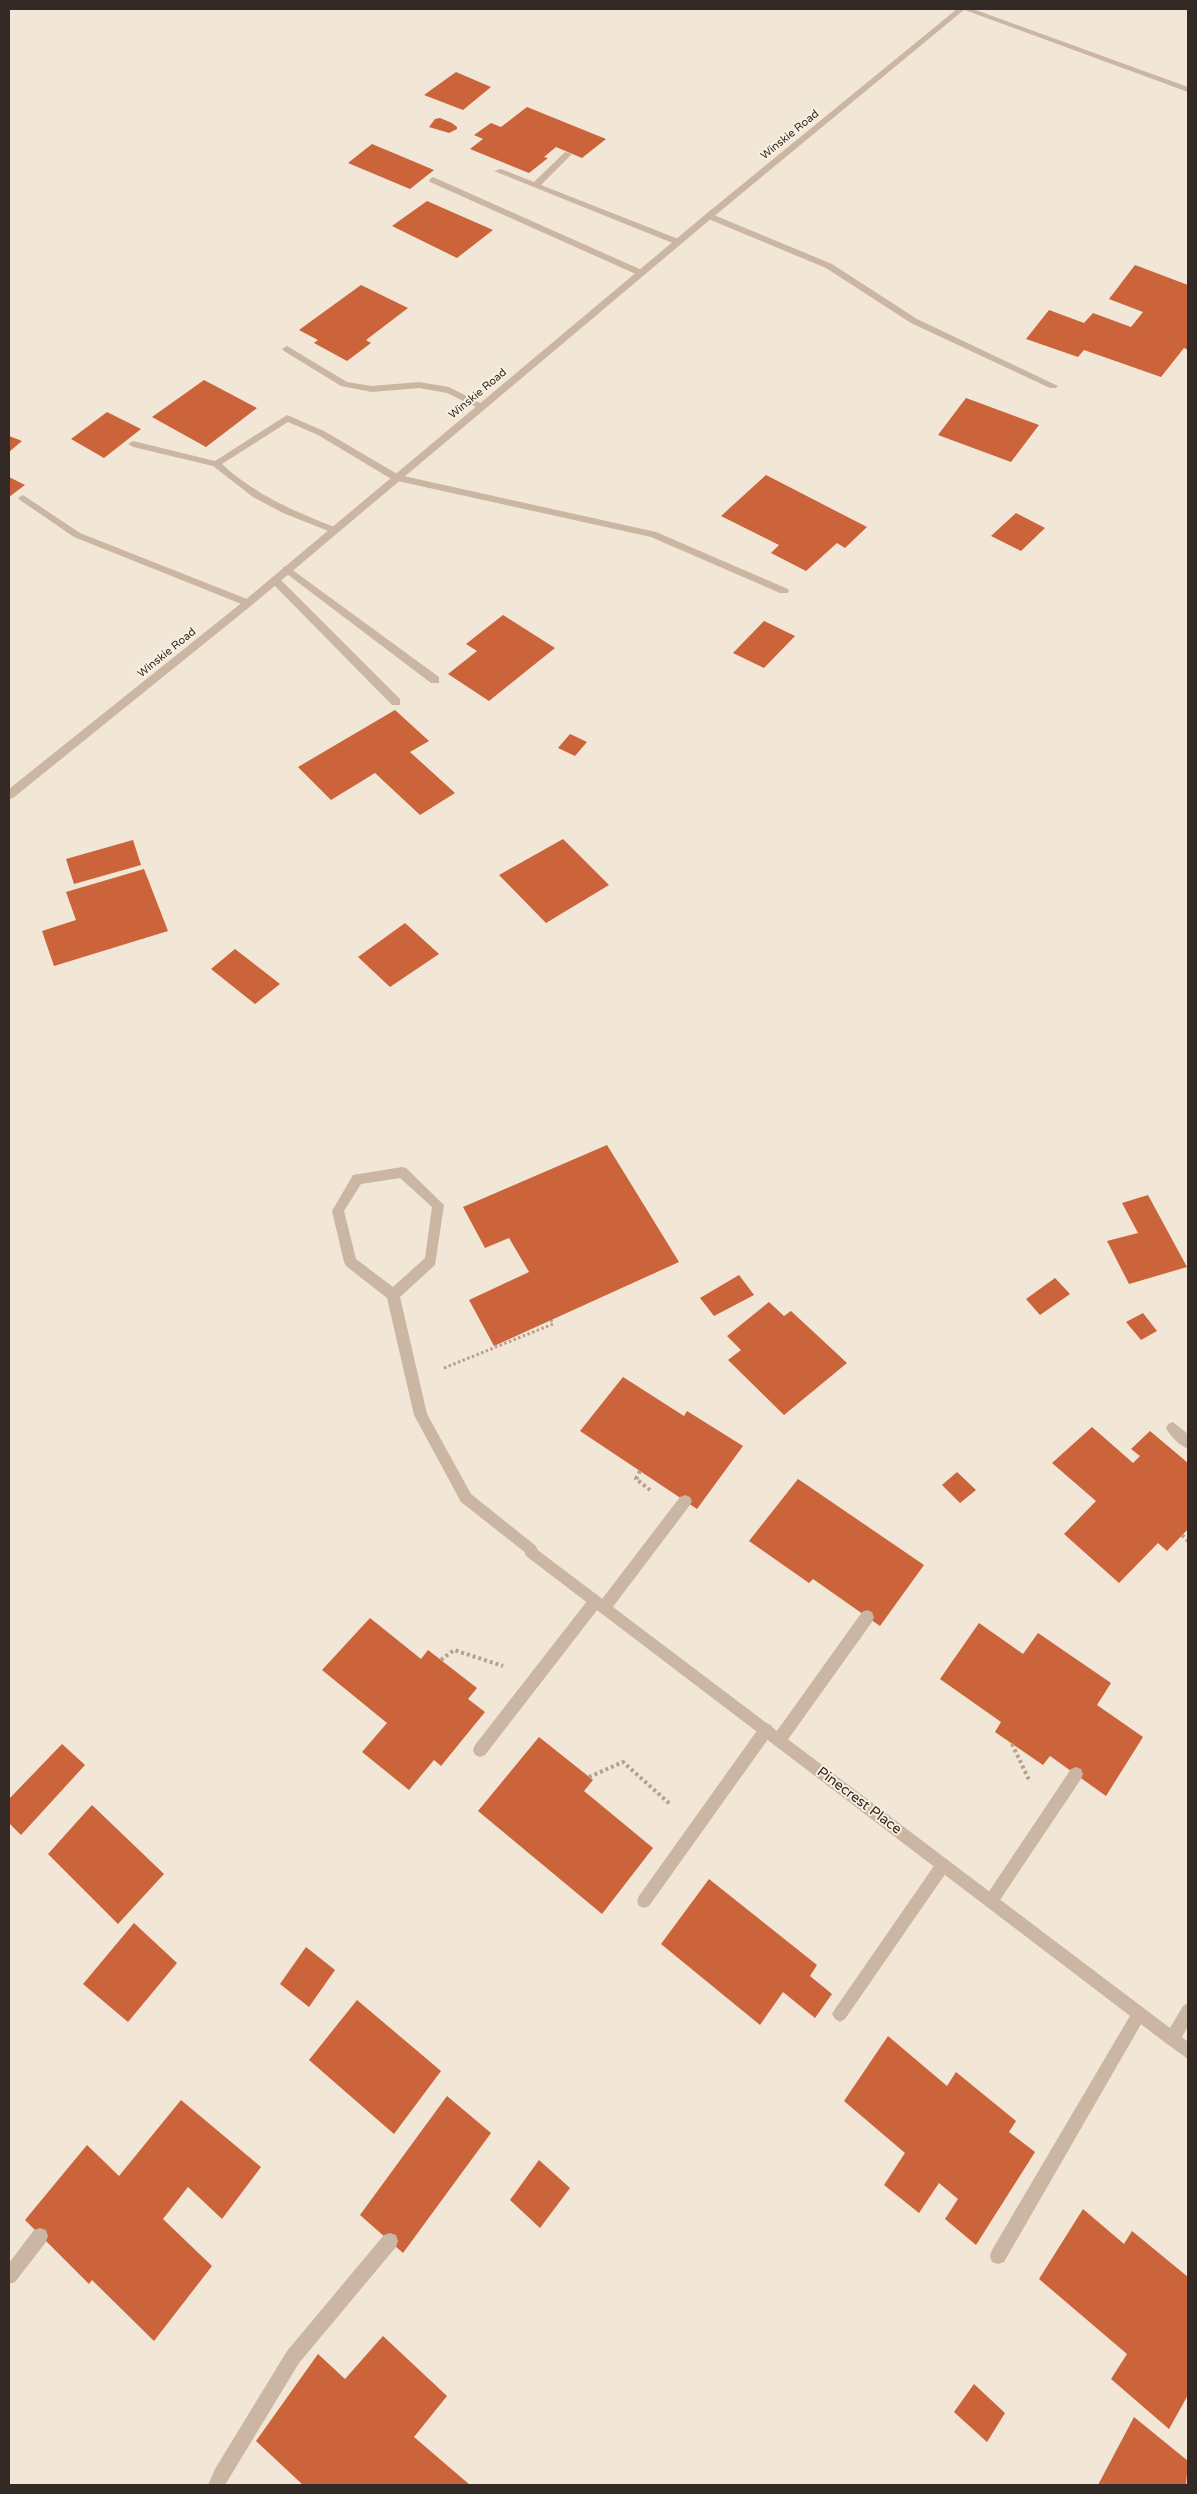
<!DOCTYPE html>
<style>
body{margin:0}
#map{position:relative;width:1197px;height:2494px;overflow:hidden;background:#f2e6d6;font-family:"Varela Round",sans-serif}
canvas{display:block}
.frame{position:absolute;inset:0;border:10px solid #342a25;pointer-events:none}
</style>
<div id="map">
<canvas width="1197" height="2494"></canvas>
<div class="frame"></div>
</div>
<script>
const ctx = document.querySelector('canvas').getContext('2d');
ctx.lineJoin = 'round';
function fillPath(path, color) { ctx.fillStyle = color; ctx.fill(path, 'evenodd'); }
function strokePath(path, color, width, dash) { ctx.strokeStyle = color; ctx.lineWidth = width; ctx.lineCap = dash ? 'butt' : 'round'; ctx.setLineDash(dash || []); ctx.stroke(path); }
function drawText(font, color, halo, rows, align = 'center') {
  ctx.font = font + ' "Varela Round",sans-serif'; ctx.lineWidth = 4; ctx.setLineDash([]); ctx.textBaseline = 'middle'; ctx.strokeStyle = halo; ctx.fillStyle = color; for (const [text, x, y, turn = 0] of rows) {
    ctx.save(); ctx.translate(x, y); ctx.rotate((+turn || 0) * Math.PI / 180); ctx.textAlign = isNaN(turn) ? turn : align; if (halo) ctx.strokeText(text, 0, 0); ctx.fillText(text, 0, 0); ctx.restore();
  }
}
fillPath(new Path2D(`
 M456,72L491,87L463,110L424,95Z
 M527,107L606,139L582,158L556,147L544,157L548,158L529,173L470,149L483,139L474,135L491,123L501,127Z
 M440,118L452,123L457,127V129L449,133L429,127L435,119Z
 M372,144L434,170L410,189L348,163Z
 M427,201L493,230L457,258L392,226Z
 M1135,265L1188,285V350L1184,348L1161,377L1084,350L1078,357L1026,339L1049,310L1084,323L1093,313L1131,327L1143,312L1109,299Z
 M361,285L408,308L366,340L371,343L347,361L314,343L318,340L299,330Z
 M204,380L257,408L206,447L152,417Z
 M966,398L1039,425L1011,462L938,435Z
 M107,412L141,429L104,458L71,439Z
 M9,436L22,441L9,452Z
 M766,475L867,527L845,548L837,543L806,571L771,553L779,545L721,516Z
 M9,477L25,485L9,497Z
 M1016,513L1045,528L1021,551L991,536Z
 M503,615L555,648L489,701L448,674L477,651L466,644Z
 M764,621L795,636L764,668L733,653Z
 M395,710L429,741L410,752L455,793L420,815L375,773L331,800L298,767Z
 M570,734L587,742L575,756L558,748Z
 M563,839L609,885L546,923L499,875Z
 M133,840L141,865L74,884L66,859Z
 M144,869L168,931L54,966L42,931L76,920L66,892Z
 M405,923L439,954L390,987L358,957Z
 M235,949L280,984L255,1004L211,969Z
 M607,1145L679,1262L494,1346L469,1300L529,1272L509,1238L485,1248L463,1207Z
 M1148,1195L1187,1267L1129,1284L1107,1241L1138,1233L1122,1203Z
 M739,1275L754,1295L714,1316L700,1298Z
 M1055,1278L1070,1294L1040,1315L1026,1299Z
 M769,1302L784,1316L791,1311L847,1363L784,1415L728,1360L741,1350L727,1336Z
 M1143,1313L1157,1331L1141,1340L1126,1322Z
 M623,1377L684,1416L687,1411L743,1446L697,1509L580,1431Z
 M1092,1427L1133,1463L1140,1456L1131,1449L1150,1431L1188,1463V1529L1167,1551L1158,1543L1119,1583L1064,1534L1096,1501L1052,1463Z
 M957,1472L976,1490L960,1503L942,1485Z
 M798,1479L924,1565L880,1626L813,1579L809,1583L749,1541Z
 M370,1618L421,1659L428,1650L477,1688L468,1699L485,1712L441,1766L434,1760L409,1790L362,1752L387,1723L322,1670Z
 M979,1623L1023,1654L1038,1633L1111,1683L1097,1705L1143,1737L1106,1796L1050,1756L1043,1765L995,1732L1001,1722L940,1679Z
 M539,1737L593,1780L584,1791L653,1848L602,1914L478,1811Z
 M62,1744L85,1765L21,1835L9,1823V1799Z
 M92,1805L164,1874L118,1924L48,1854Z
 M709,1879L817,1965L810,1976L832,1994L815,2018L783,1992L760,2025L661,1944Z
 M134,1923L177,1963L128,2022L83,1984Z
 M306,1947L335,1970L309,2007L280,1984Z
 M357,2000L441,2071L394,2134L309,2060Z
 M888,2036L947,2086L956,2072L1016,2121L1009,2132L1035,2152L976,2245L945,2219L958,2199L939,2183L919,2213L884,2185L905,2153L844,2101Z
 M447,2096L491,2133L403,2253L360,2215Z
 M181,2100L261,2167L222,2219L188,2187L163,2219L212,2266L154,2341L92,2280L89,2284L25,2220L87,2145L119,2176Z
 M539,2160L570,2188L540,2228L510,2200Z
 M1083,2209L1124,2244L1132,2231L1188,2277V2395L1169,2429L1111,2379L1127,2354L1039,2279Z
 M383,2336L447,2396L414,2437L470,2485H303L256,2441L318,2354L345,2379Z
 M974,2384L1005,2413L987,2442L954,2412Z
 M1134,2417L1188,2461L1186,2485H1098Z`), '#cb633b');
strokePath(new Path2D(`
 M444,1368L553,1324L551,1320`), '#b5a08c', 3, [2.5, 2.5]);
strokePath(new Path2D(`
 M640,1471L636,1479L650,1490
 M1182,1535L1188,1541
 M441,1660L454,1650L503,1666
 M1012,1744L1030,1782
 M589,1777L623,1762L670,1804`), '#b5a08c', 4, [3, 3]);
fillPath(new Path2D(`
 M962,9H973L1188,87V92Z
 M565,152L572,154L541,185L681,240V244H675L494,171L501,169L534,182Z
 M433,177L644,271L645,273L638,275L430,182L429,180Z
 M709,213L832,264L917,319L1058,386L1056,388H1050L911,323L826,268L706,218L705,216Z
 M287,346L347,382L372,386L419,382L449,387L486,406L481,409L478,408L447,393L419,388L372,392L341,386L284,351L282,349Z
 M287,415L324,431L399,475L656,532L788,589L789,591L788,593H780L651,537L393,480L318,435L288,422L222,464C255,495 296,512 337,528V532H331L283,513L253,497L213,466L133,447L128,444L133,441L215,461Z
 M23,495L80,533L252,601L253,603L248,607L244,605L74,537L20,500L18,498Z
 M287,566L439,677V683H431L283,571V567Z
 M275,577L279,578L400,699V705H392L271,582V578Z
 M402,1167L406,1168L444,1205L435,1265L400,1297L427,1414L471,1494L536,1546L538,1551L536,1556L531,1557L461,1502L414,1415L387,1298L346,1266L344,1262L332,1211L353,1175ZM400,1178L432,1207L425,1258L393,1287L356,1259L344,1211L361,1184Z
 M1173,1422L1188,1434V1449C1180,1446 1170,1436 1166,1428L1168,1424Z
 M685,1495L690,1497L692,1501L690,1505L609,1612L604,1614L598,1609L485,1755L480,1757L475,1755L473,1750L475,1745L591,1596L596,1594L602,1599L680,1497Z
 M867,1610L872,1612L874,1617L872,1622L784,1745L779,1747L774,1745L772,1740L774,1735L862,1612Z
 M766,1723L771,1725L773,1730L771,1735L649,1906L644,1908L639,1906L637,1901L639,1896L761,1725Z
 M1076,1767L1081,1769L1083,1774L1081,1779L996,1906L991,1908L986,1906L984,1901L986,1896L1071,1769Z
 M943,1858L948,1860L950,1865L948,1870L845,2019L840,2022L835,2019L832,2014L835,2009L938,1860Z
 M1139,2006L1144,2009L1147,2014L1144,2019L1004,2262L998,2264L992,2262L990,2256L992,2250L1134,2009Z
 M40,2228L46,2230L48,2236L46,2242L15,2282L9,2284V2263L34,2230Z
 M390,2233L396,2235L398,2241L396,2247L299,2363L225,2485H208L215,2469L287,2351L384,2235Z`), '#cab6a2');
fillPath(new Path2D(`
 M957,9H965L712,218L252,605L13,798L9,799V789L244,601L706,214Z
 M531,1545L1170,2028L1183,2006L1188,2003V2026L1182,2037L1188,2042V2059L1167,2044L526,1556L524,1551L526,1546Z`), '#cab6a2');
drawText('11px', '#342a25', '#f9f0e2', [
 ["Winskie Road",790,135,-39],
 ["Winskie Road",478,394,-40],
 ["Winskie Road",167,653,-39]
]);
drawText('14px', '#342a25', '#f9f0e2', [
 ["Pinecrest Place",859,1801,37]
]);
</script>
